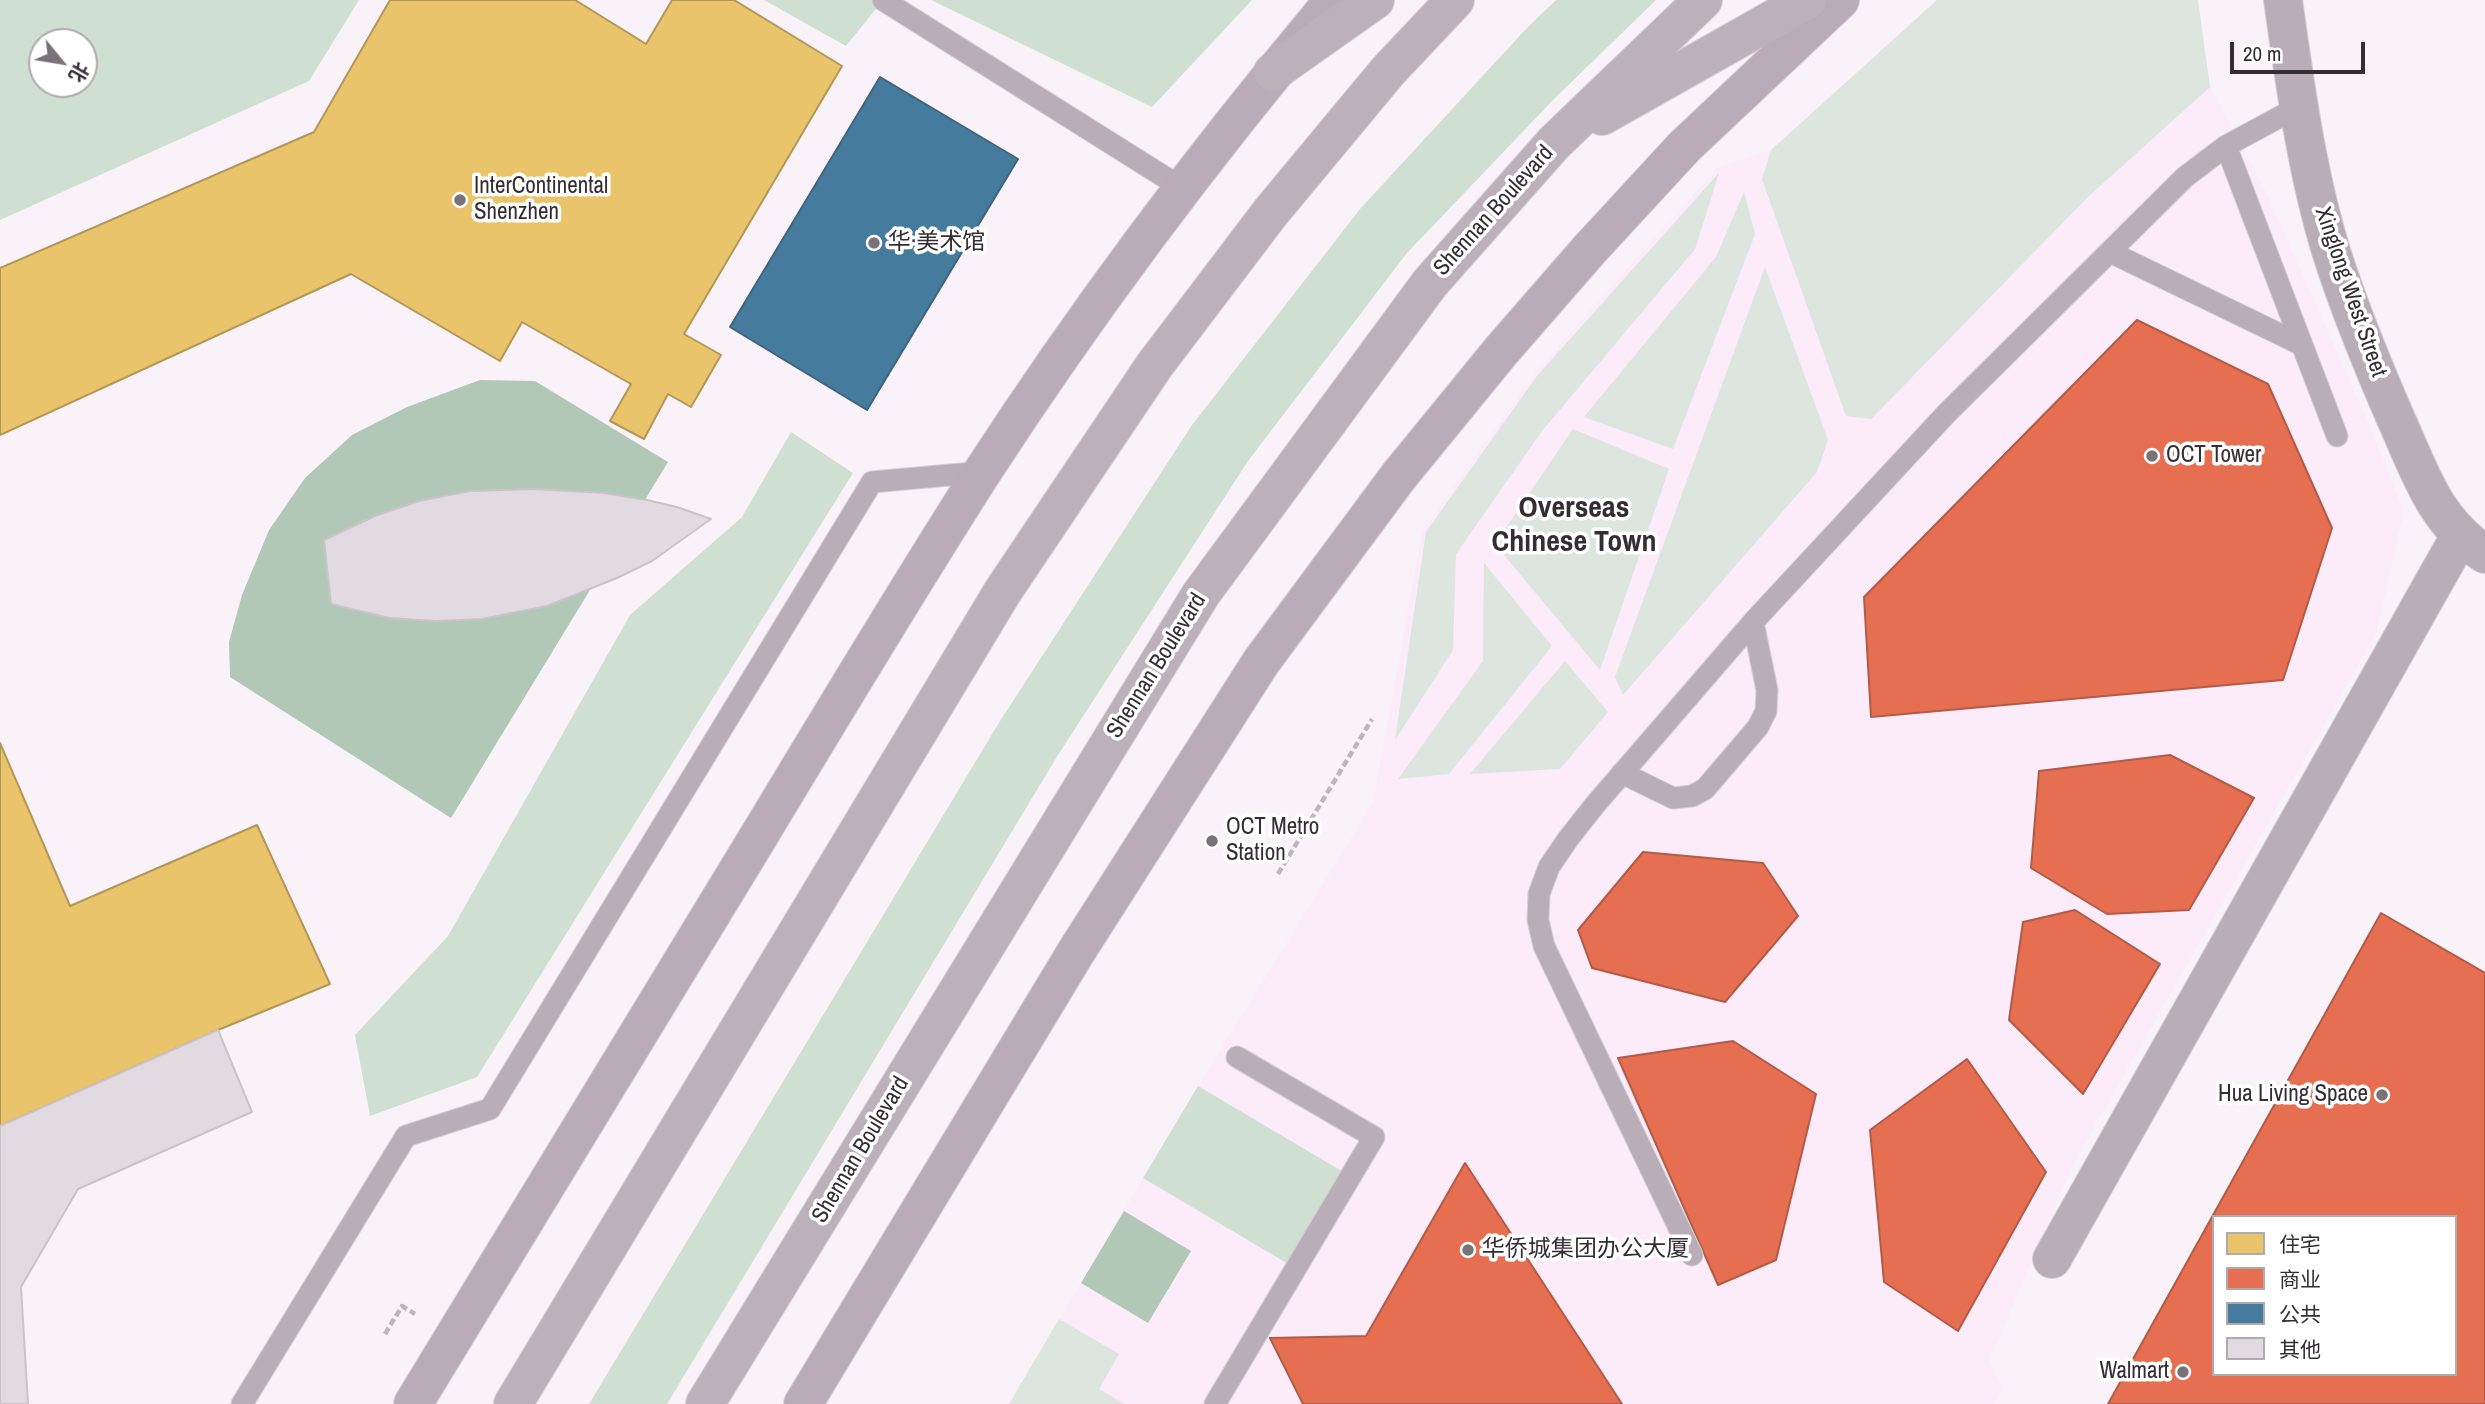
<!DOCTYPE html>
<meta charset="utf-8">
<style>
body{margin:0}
#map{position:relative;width:2485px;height:1404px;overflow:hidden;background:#faf2f9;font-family:"Archivo Narrow","Noto Sans SC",sans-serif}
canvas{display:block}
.legend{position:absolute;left:2212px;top:1215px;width:245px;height:161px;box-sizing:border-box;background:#fff;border:2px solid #aeabad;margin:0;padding:9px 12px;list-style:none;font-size:21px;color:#342d33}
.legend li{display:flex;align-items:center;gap:14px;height:35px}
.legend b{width:35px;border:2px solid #aeabad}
.north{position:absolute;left:28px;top:28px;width:70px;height:70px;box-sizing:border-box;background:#fff;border:2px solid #aeabad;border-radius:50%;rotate:120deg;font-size:19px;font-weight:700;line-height:28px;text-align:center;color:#342d33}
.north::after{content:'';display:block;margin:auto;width:24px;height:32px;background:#797278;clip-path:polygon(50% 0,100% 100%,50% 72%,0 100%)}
.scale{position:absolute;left:2230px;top:42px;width:135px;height:32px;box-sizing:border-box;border:4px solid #342d33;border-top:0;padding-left:9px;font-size:21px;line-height:24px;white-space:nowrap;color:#342d33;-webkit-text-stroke:5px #fff;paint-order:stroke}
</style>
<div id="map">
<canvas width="2485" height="1404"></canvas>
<ul class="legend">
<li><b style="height:19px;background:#e9c46a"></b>住宅</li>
<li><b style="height:19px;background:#e76f51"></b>商业</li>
<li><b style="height:19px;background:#457b9d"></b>公共</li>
<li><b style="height:19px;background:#e1dae0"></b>其他</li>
</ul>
<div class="north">北</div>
<div class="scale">20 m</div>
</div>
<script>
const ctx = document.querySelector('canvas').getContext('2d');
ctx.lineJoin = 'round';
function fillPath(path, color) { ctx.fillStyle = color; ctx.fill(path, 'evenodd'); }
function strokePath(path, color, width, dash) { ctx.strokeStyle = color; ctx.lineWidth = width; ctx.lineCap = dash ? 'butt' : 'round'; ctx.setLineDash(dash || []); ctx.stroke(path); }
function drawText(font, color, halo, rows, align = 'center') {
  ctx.font = font + ' "Archivo Narrow","Noto Sans SC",sans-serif'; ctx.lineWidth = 7; ctx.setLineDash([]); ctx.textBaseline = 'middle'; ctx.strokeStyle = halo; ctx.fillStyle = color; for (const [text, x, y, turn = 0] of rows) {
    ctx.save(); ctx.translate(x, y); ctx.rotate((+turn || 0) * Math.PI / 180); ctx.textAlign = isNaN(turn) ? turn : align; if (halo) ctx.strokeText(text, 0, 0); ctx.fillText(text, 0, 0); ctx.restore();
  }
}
fillPath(new Path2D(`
 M1937,0H2198L2210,87L2266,192L2369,424L2404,511L2376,635L2074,1162L1989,1362L2004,1388L1994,1404H1009L1198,1086L1373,803L1422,532L1535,373L1717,168L1771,150Z`), '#fcebf9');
fillPath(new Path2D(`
 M1937,0H2198L2210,87L2089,196L1871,419L1846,416L1762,179L1771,150Z
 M1719,173L1695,249L1542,431L1456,554L1453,650L1395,740L1426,532L1537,376Z
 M1744,192L1755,234L1673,449L1584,417L1716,257Z
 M1765,267L1828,440L1817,472L1623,695L1615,677Z
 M1573,429L1669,469L1600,670L1495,544Z
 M1484,563L1552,646L1449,774L1398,779L1483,661Z
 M1565,661L1608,712L1560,769L1470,774Z
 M1059,1319L1119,1354L1099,1389L1124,1404H1009Z`), '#dce5de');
fillPath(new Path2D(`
 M0,0H359L309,81L0,220ZM42,42H84V84H42Z
 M764,0H883L846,46Z
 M931,0H1252L1152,107Z
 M1556,0H1656L1554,99L1407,253L1248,461L1058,755L667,1404H589L1000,721L1192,425L1360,209L1526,29Z
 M791,432L853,473L477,1077L370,1116L355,1035L448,936L630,615L742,517Z
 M1198,1086L1350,1176L1295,1268L1143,1178Z`), '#cfdfd2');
fillPath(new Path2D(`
 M480,380L535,381L668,462L451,818L230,677L229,642L242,595L269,530L305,478L352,435L407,407Z
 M1124,1211L1191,1251L1148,1323L1081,1283Z`), '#b1c8b6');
const homes = new Path2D(`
 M390,0H575L646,44L672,0H734L842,66L684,334L721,355L691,407L668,394L644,439L610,421L631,384L522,322L500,361L351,274L0,435V268L314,132Z
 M0,743L70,906L257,825L330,984L218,1030L0,1126Z`);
fillPath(homes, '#e9c46a');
strokePath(homes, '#b3975a', 2);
const shops = new Path2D(`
 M2137,320L2268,384L2332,528L2283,680L1871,717L1864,597Z
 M2170,755L2254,798L2189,910L2107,914L2031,868L2039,771Z
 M1643,852L1763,863L1798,916L1725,1002L1592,968L1578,930Z
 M2075,910L2160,964L2083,1094L2009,1020L2023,922Z
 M2381,913L2485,973V1404H2108ZM2214,1217H2455V1374H2214Z
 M1733,1041L1816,1094L1776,1260L1718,1285L1618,1058Z
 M1967,1059L2046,1172L1958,1331L1884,1282L1870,1130Z
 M1465,1163L1622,1404H1303L1270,1338L1366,1336Z`);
fillPath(shops, '#e76f51');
strokePath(shops, '#b15b48', 2);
const public = new Path2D(`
 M880,77L1018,159L867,410L730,327Z`);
fillPath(public, '#457b9d');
strokePath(public, '#40647d', 2);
const building = new Path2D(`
 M534,489L604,493L647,500L677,507L711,519L652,561L617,578L547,606L482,619L436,621L389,618L331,604L324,540L375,516L419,501L470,491Z
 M218,1030L252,1112L78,1189L21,1287L28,1404H0V1126Z`);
fillPath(building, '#e1dae0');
strokePath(building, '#cac4c9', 2);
const lane = new Path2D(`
 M883,0L1182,188
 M2226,146L2337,436
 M2110,252L2302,345
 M1622,773L1673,798L1692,796L1705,789L1758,727L1766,711L1767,690L1753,622
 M1692,1255L1544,946L1538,920L1539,894L1549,867L1568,839L1594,806L1753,622L1946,414L2185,177L2226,146L2298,107
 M242,1404L406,1136L490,1109L872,482L983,472
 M1215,1404L1374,1137L1237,1057`);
const street = new Path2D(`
 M2283,0C2295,84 2306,169 2331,251C2349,308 2372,364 2396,419C2420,472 2434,521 2485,554
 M2052,1259L2460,536`);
const secondary = new Path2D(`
 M413,1404C528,1214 644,1024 760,834C833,713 905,593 981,474C1088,309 1207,151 1334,0
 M803,1404L1076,952L1261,662L1398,477L1501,351L1589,250L1684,147L1840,0`);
const primary = new Path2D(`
 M1273,72L1375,0
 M1602,116L1807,0
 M513,1404L1003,591L1154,366L1270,213L1388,71L1455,0
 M705,1404L1201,594L1430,283L1554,143L1703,0`);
strokePath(lane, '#d6cfd5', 23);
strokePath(street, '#d6cfd5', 40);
strokePath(secondary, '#d6cfd5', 40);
strokePath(primary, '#d6cfd5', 40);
strokePath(new Path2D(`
 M1278,874L1372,719
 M385,1334L402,1306L415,1314`), '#beb6bd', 4.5, [7, 3.5]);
strokePath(lane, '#b9aeb8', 21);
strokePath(street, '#b9aeb8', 38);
strokePath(secondary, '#b9acb8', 38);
strokePath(primary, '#bcb0ba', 38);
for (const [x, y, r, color] of [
 [460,200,7,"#797278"],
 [874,243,7,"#797278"],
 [2152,456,7,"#797278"],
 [1212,841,7,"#797278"],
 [2382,1095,7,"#797278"],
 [1468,1250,7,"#797278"],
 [2183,1372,7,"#797278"]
]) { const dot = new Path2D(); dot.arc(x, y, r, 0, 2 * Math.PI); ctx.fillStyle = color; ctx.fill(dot); strokePath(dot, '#fff', 2.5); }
drawText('23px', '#342d33', '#fff', [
 ["InterContinental",474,187],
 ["Shenzhen",474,213],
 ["华·美术馆",888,243],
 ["OCT Tower",2166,456],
 ["OCT Metro",1226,828],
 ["Station",1226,854],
 ["Hua Living Space",2368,1095,"right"],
 ["华侨城集团办公大厦",1482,1250],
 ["Walmart",2169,1372,"right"]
], 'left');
drawText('23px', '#342d33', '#fff', [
 ["Shennan Boulevard",1494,211,-48],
 ["Xinglong West Street",2350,292,71],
 ["Shennan Boulevard",1157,666,-58],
 ["Shennan Boulevard",861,1150,-59]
]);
drawText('bold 30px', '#342d33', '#fff', [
 ["Overseas",1574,509],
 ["Chinese Town",1574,543]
]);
</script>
